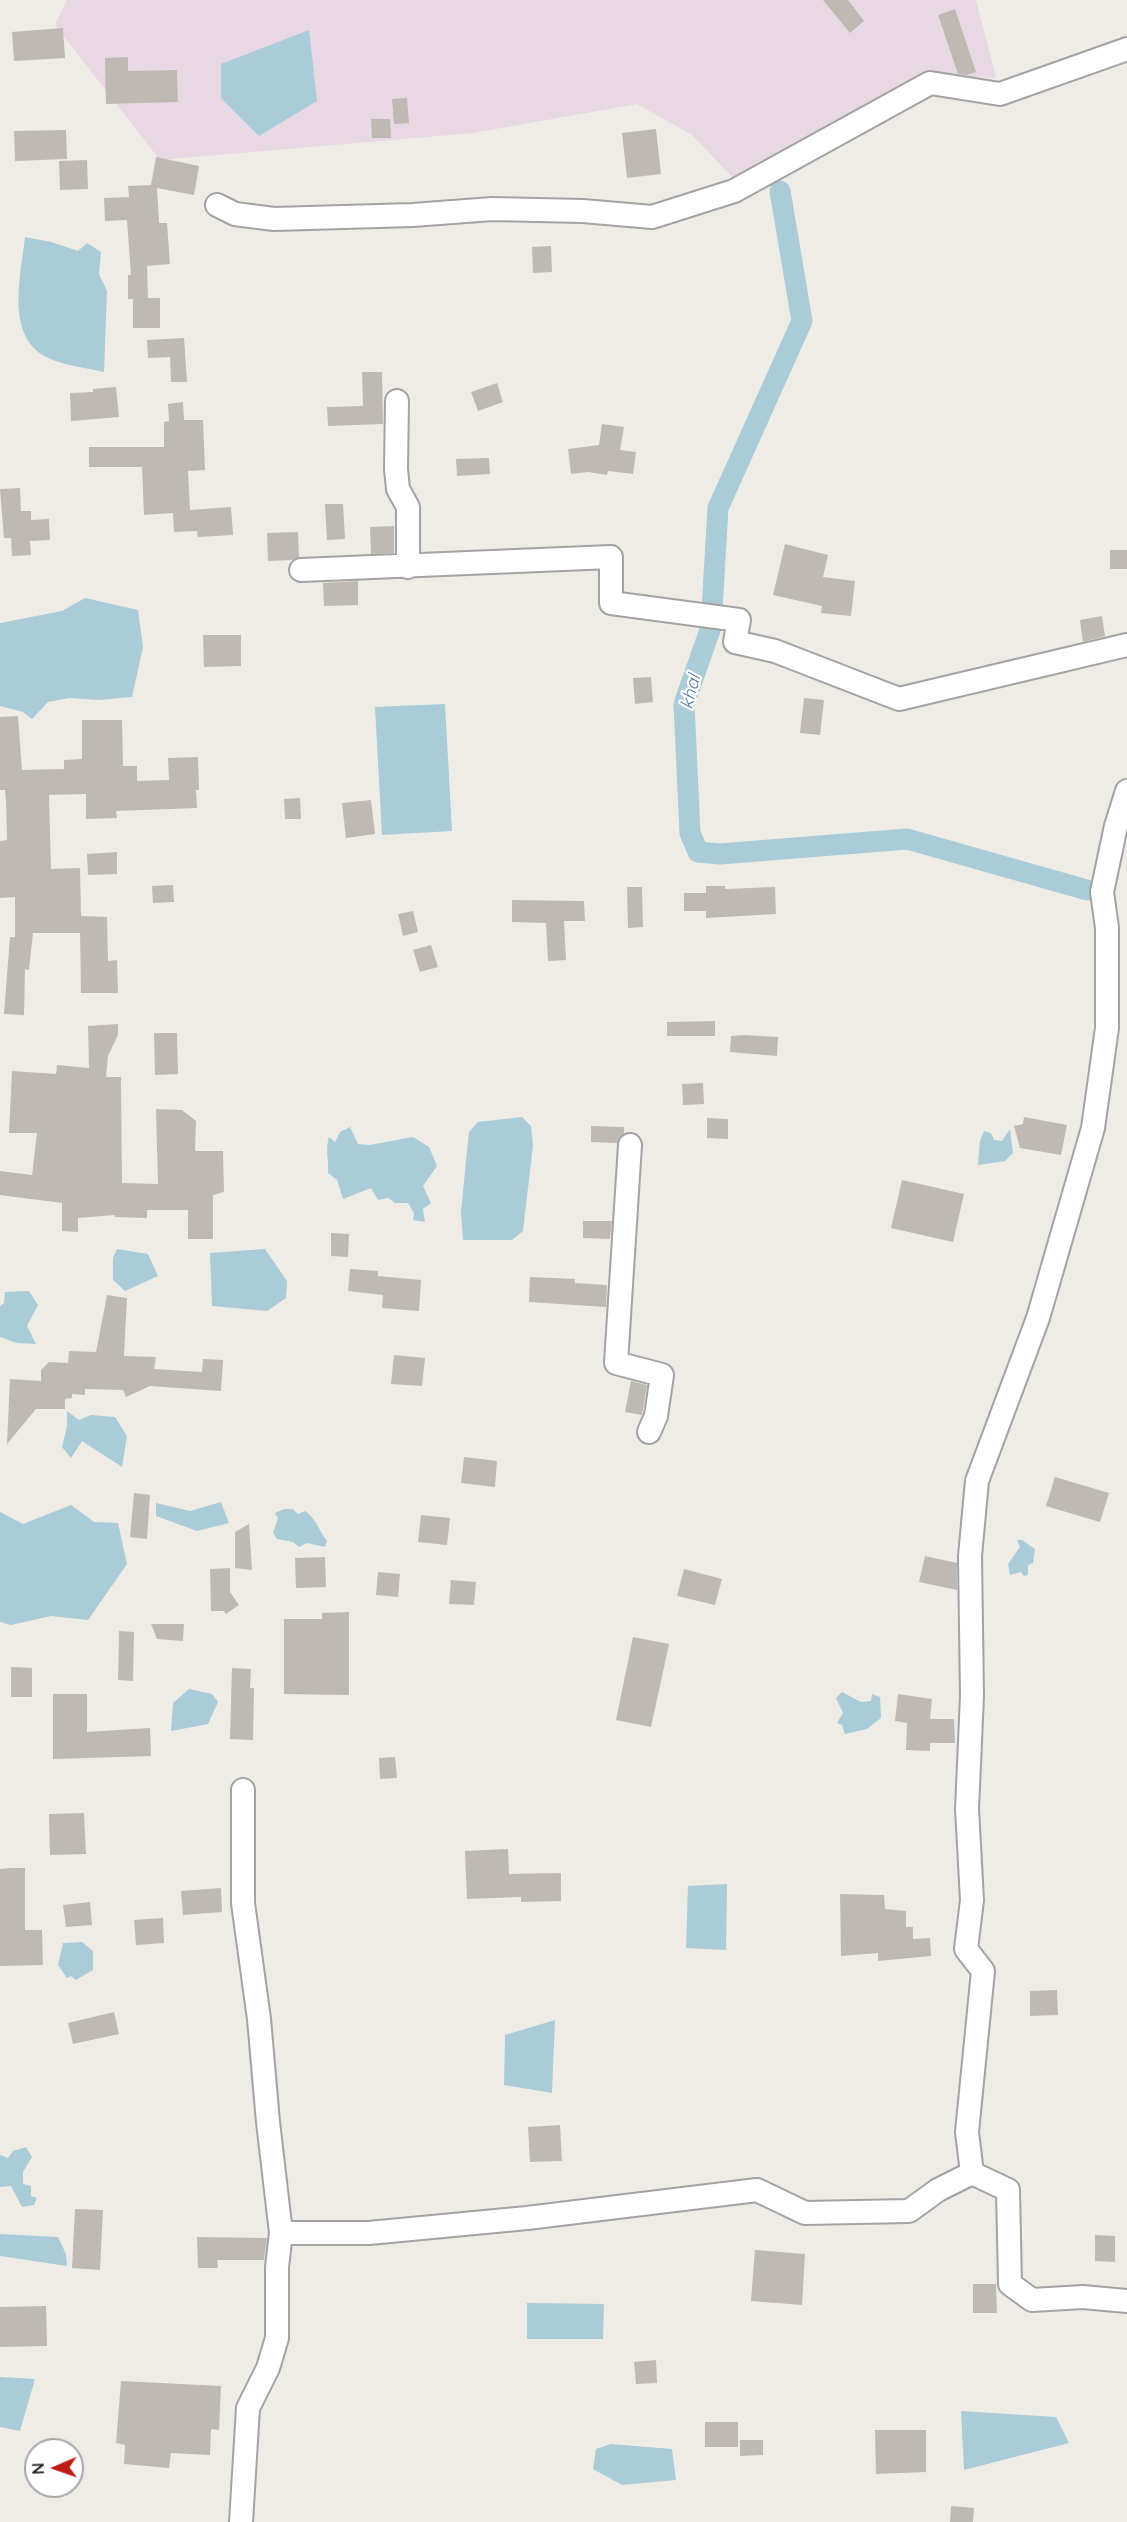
<!DOCTYPE html>
<style>
body{margin:0}
#map{position:relative;width:1127px;height:2522px;overflow:hidden;background:#efece6;font-family:Quicksand,sans-serif}
canvas{display:block}
.north{position:absolute;left:24px;top:2438px;width:60px;height:60px;box-sizing:border-box;background:#fff;border:2px solid #a5a5a5;border-radius:50%;rotate:268deg;font-size:16px;font-weight:700;line-height:24px;text-align:center;color:#1f1f1f}
.north::after{content:'';display:block;margin:auto;width:21px;height:27px;background:#bc1d12;clip-path:polygon(50% 0,100% 100%,50% 72%,0 100%)}
</style>
<div id="map">
<canvas width="1127" height="2522"></canvas>
<div class="north">N</div>
</div>
<script>
const ctx = document.querySelector('canvas').getContext('2d');
ctx.lineJoin = 'round';
function fillPath(path, color) { ctx.fillStyle = color; ctx.fill(path, 'evenodd'); }
function strokePath(path, color, width, dash) { ctx.strokeStyle = color; ctx.lineWidth = width; ctx.lineCap = dash ? 'butt' : 'round'; ctx.setLineDash(dash || []); ctx.stroke(path); }
function drawText(font, color, halo, rows, align = 'center') {
  ctx.font = font + ' Quicksand,sans-serif'; ctx.lineWidth = 4.5; ctx.setLineDash([]); ctx.textBaseline = 'middle'; ctx.strokeStyle = halo; ctx.fillStyle = color; for (const [text, x, y, turn = 0] of rows) {
    ctx.save(); ctx.translate(x, y); ctx.rotate((+turn || 0) * Math.PI / 180); ctx.textAlign = isNaN(turn) ? turn : align; if (halo) ctx.strokeText(text, 0, 0); ctx.fillText(text, 0, 0); ctx.restore();
  }
}
fillPath(new Path2D(`
 M67,0H976L996,78L931,75L739,184L692,135L637,104L473,133L160,160L55,25Z`), '#e7d8e3');
fillPath(new Path2D(`
 M309,30L317,101L259,136L221,98V64Z
 M25,237L51,242L78,251L87,243L101,252L99,274L107,291L104,372C86,368 62,365 46,357C5,335 21,275 25,237Z
 M85,598L138,610L143,647L132,697L99,700L69,698L48,702L32,719L23,712L0,706V623L62,611Z
 M445,704L452,831L382,835L375,707Z
 M522,1117L531,1126L533,1145L523,1231L512,1240H463L461,1212L467,1151L469,1132L478,1122Z
 M350,1127L358,1144L370,1145L413,1137L429,1147L437,1166L423,1186L431,1203L423,1209L425,1222L413,1220L414,1213L408,1203H395L388,1198L378,1200L371,1188L343,1199L337,1180L328,1173C329,1160 325,1150 329,1137L335,1142L340,1132Z
 M1010,1129L1013,1153L1005,1161L978,1165L980,1141L984,1131L991,1133L994,1140L1002,1141Z
 M117,1249L148,1254L158,1276L125,1291L113,1280V1258Z
 M265,1249L287,1281L286,1298L267,1311L212,1306L210,1253Z
 M29,1291L38,1305L27,1326L36,1344L17,1343L0,1337V1306L4,1303L5,1292Z
 M67,1411L79,1420L91,1415L115,1417L127,1436L122,1467L82,1441L71,1458L62,1447L67,1426Z
 M221,1502L229,1523L197,1531L156,1516V1503L190,1511Z
 M71,1505L94,1522L118,1523L127,1564L88,1620L51,1616L11,1625L0,1622V1512L23,1524Z
 M284,1509H293L298,1514L305,1511C317,1520 318,1529 327,1541L325,1547L307,1543L299,1547L293,1542L277,1539L273,1533L278,1518L275,1513Z
 M1017,1540H1022L1035,1549L1033,1563L1028,1565V1575L1024,1576L1021,1572L1010,1575L1008,1564L1020,1547Z
 M189,1689L212,1694L218,1702L208,1724L171,1731L173,1703Z
 M842,1692L861,1702L871,1701L872,1694L880,1697L881,1718L867,1729L845,1734L842,1725L837,1723L843,1713L836,1698Z
 M727,1884L726,1950L686,1948L688,1886Z
 M82,1942L93,1951V1970L76,1980L71,1976L67,1978L58,1965L63,1943Z
 M555,2020L552,2093L504,2085L505,2035Z
 M26,2147L32,2157L23,2172V2184L31,2186V2196L37,2198L34,2205L22,2207L11,2186L0,2187V2155L8,2158L13,2151Z
 M0,2234L58,2237L66,2254L67,2266L0,2256Z
 M527,2303L604,2304L603,2339H527Z
 M0,2377L35,2379L20,2431L0,2427Z
 M961,2411L1056,2417L1069,2443L964,2470Z
 M611,2444L672,2449L676,2480L622,2485L593,2469L596,2449Z`), '#aacbd8');
strokePath(new Path2D(`
 M780,191L802,321L718,508L711,627L684,704L690,833L698,852L720,854L907,839L1087,890`), '#aacbd8', 21);
fillPath(new Path2D(`
 M823,0H848L864,21L850,33Z
 M955,9L976,72L966,75L958,74L938,15Z
 M63,28L65,58L14,61L12,32Z
 M128,57V71L177,70L178,102L106,104L105,58Z
 M407,98L409,123L394,124L392,99Z
 M371,119H390L391,138H372Z
 M656,129L661,174L627,178L622,133Z
 M66,130L67,159L15,161L14,131Z
 M156,157L199,166L194,195L157,188L159,223H167L170,264L147,266L148,298H160V328H133V299H128V275H131L127,220L105,221L104,198L129,197L128,186L151,185Z
 M87,160L88,189L60,190L59,161Z
 M551,246L552,272L533,273L532,247Z
 M184,338L187,382H171L170,357L148,358L147,340Z
 M362,372H382L383,424L328,426L327,407L363,406Z
 M497,383L503,402L478,411L471,392Z
 M116,387L119,417L71,421L70,393L93,392V389Z
 M183,402L184,420H203L205,470L188,471L190,510L231,507L233,535L198,537L197,531L174,532L173,513L144,515L142,467H89V447H164V422L169,421L168,404Z
 M602,424L624,427L620,450L636,452L633,474L608,471L607,475L588,472L571,474L568,449L599,445Z
 M489,458L490,474L457,476L456,459Z
 M20,488L21,511H31V520L49,519L50,540L30,541L31,555L12,556L11,538H4L0,489Z
 M325,504H343L345,539L327,540Z
 M394,526V553L371,554L370,527Z
 M298,532L299,557L292,560L268,561L267,533Z
 M785,544L828,555L823,577L855,581L851,616L821,613L822,606L773,595Z
 M1110,550H1127V569H1110Z
 M358,581V605L324,606L323,583Z
 M1102,616L1105,636L1083,642L1080,620Z
 M203,635H241V666L204,667Z
 M651,677L653,702L635,704L633,678Z
 M804,698L824,700L820,735L800,733Z
 M18,716L22,770L64,769V760L82,759V720H122L123,766H137V781L169,780L168,758L198,757L199,790H196L197,808L116,811L117,818L86,819V794L49,795L51,869L80,868L81,916L107,917L108,961L117,960L118,993H81L80,933H33L29,970L25,969L24,1015L4,1014L10,937H15V897L0,898V841L7,840L6,801L5,790H0V717Z
 M300,798L301,819H285L284,799Z
 M371,800L375,834L346,838L342,803Z
 M117,852V874L88,875L87,854Z
 M173,885L174,902L153,903L152,886Z
 M706,886H725V889L775,887L776,914L706,918V911H684V893H706Z
 M627,887H642L643,927L628,928Z
 M512,900L584,901L585,921H564L566,960L548,961L546,923L512,922Z
 M413,911L418,932L403,936L398,914Z
 M431,945L438,967L420,972L413,950Z
 M715,1021V1036H667V1022Z
 M118,1024V1035L108,1056L106,1077H121L122,1183L158,1184L156,1109L182,1110L196,1121L195,1151H223L224,1192L213,1195V1239H188V1210H147V1218L115,1217V1215L78,1218V1232L62,1231V1203L0,1195V1171L32,1175L37,1133H9L12,1071L56,1074L57,1065L89,1068L88,1026Z
 M154,1033H177L178,1074L155,1075Z
 M744,1035L778,1037L777,1056L730,1052L731,1036Z
 M703,1083L704,1104L683,1105L682,1084Z
 M1024,1117L1067,1125L1061,1155L1020,1148L1014,1126L1023,1124Z
 M707,1118L728,1119V1139L707,1138Z
 M591,1126L624,1127V1133L617,1143L591,1142Z
 M902,1180L964,1194L953,1242L891,1228Z
 M583,1221H612L610,1239L583,1238Z
 M331,1233L349,1234L348,1257L331,1256Z
 M350,1269L378,1271V1276L421,1280L419,1311L382,1308L383,1295L348,1291Z
 M530,1277L575,1279V1283L607,1285L606,1307L529,1302Z
 M107,1295L127,1298L124,1356L156,1357L154,1369L202,1372L203,1359L223,1360L221,1391L150,1386L126,1397L123,1390L85,1389V1395L72,1394V1398L65,1399V1409H36L7,1444L10,1379L41,1381V1370L49,1362L68,1363L69,1351L96,1352Z
 M394,1355L425,1358L422,1386L391,1384Z
 M631,1381L647,1385L642,1415L625,1412Z
 M464,1457L497,1461L495,1487L461,1483Z
 M1055,1477L1109,1493L1100,1522L1046,1506Z
 M134,1493L150,1495L147,1539L130,1537Z
 M421,1515L450,1518L447,1545L418,1542Z
 M249,1524L252,1570L235,1568V1532Z
 M925,1556L957,1563V1590L919,1582Z
 M325,1557L326,1587L296,1588L295,1558Z
 M230,1568V1592L239,1605L226,1614L224,1611H211L210,1569Z
 M684,1569L722,1579L715,1605L677,1596Z
 M378,1572L400,1574L398,1597L376,1595Z
 M451,1580L476,1582L474,1605L449,1604Z
 M349,1612V1695L284,1694V1619H322V1613Z
 M151,1624H184L183,1641L157,1639Z
 M119,1631L134,1632L133,1681L118,1680Z
 M633,1637L669,1644L651,1727L616,1720Z
 M11,1667L32,1668V1697H11Z
 M232,1668L251,1669L250,1688H254L253,1740L230,1739Z
 M53,1694H87V1732L150,1728L151,1756L53,1759Z
 M898,1694L932,1699L930,1719H954L955,1743H930V1751L906,1750L907,1723L895,1721Z
 M395,1757L397,1778L380,1779L379,1758Z
 M84,1813L86,1854L50,1855L49,1814Z
 M508,1849L509,1874L561,1873V1901L521,1902V1897L467,1899L465,1851Z
 M11,1868H25V1930H42L43,1965L0,1966V1869Z
 M221,1888L222,1912L183,1915L181,1891Z
 M840,1894L884,1895L885,1909L906,1911V1927H913V1939L930,1938L931,1956L878,1961V1953L841,1956Z
 M90,1902L92,1925L66,1927L63,1905Z
 M163,1918L164,1943L136,1945L134,1920Z
 M1057,1990L1058,2015L1030,2016V1991Z
 M114,2012L119,2034L73,2044L68,2023Z
 M560,2125L562,2161L530,2162L528,2127Z
 M75,2209L103,2210L100,2270L72,2268Z
 M1095,2235L1115,2236V2262L1095,2261Z
 M197,2237L267,2238L264,2260H217L218,2268H198Z
 M755,2250L805,2254L802,2305L751,2301Z
 M973,2284H996L997,2313H973Z
 M46,2306L47,2346L0,2347V2307Z
 M656,2360L657,2383L636,2384L634,2362Z
 M121,2381L221,2386L219,2430L211,2429L210,2455L171,2453L169,2468L124,2464L125,2445L116,2443Z
 M705,2422H738V2447H705Z
 M875,2430H926V2472L876,2474Z
 M740,2440H763V2455L740,2456Z
 M951,2506L974,2508L973,2522H950Z`), '#bfb9b3');
const minor = new Path2D(`
 M217,205L235,214L274,219L413,215L492,209L583,211L652,217L734,191L930,83L1000,94L1127,49
 M397,401L396,469L398,489L408,507V567
 M301,570L611,557V603L739,620L735,642L775,651L899,699L1127,645
 M1127,791L1116,826L1102,892L1107,928V1028L1093,1128L1038,1318L977,1481L970,1556L972,1696L967,1809L972,1900L966,1949L983,1971L967,2132L972,2173L1008,2190L1010,2284L1032,2300L1083,2297L1127,2301
 M630,1145L616,1363L662,1375L656,1416L649,1432
 M281,2233H369L527,2218L757,2190L805,2213L909,2211L938,2190L972,2173
 M241,2522L248,2408L268,2368L277,2338V2267L281,2233L268,2122L259,2019L243,1903V1790`);
strokePath(minor, '#a3a3a3', 26);
strokePath(minor, '#fff', 22);
drawText('italic 18px', '#5377a6', '#fff', [
 ["khal",691,692,-76]
]);
</script>
